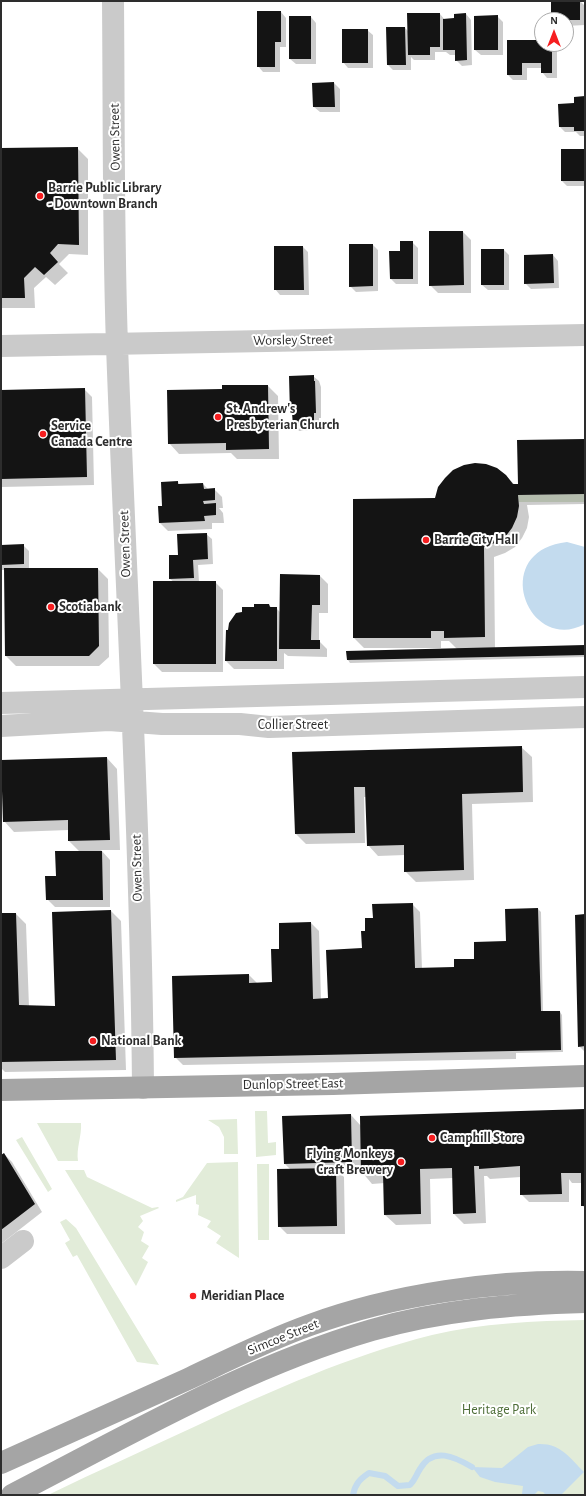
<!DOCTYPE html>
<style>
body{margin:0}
#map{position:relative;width:586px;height:1496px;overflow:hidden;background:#fff;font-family:"Alegreya Sans",sans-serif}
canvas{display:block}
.frame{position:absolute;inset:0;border:2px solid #2d2d2d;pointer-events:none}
.north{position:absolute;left:534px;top:12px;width:40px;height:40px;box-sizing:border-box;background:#fff;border:1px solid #ababab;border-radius:50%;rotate:0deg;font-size:11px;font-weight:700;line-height:16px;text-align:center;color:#2d2d2d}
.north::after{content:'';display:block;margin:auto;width:14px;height:18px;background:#f61e20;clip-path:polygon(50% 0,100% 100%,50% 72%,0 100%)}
</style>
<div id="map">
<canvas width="586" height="1496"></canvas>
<div class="frame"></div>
<div class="north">N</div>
</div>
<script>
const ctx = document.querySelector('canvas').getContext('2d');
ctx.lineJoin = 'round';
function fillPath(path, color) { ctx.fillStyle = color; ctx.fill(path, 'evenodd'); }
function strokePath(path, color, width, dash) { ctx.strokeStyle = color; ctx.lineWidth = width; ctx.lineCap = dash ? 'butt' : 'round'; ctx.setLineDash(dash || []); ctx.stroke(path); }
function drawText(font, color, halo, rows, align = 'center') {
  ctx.font = font + ' "Alegreya Sans",sans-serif'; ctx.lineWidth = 4; ctx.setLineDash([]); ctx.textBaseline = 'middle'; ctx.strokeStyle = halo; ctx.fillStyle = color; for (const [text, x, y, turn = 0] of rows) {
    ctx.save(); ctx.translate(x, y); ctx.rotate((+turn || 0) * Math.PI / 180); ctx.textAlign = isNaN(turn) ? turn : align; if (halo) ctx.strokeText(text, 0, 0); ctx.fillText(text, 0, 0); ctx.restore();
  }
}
fillPath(new Path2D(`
 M585,494V502H519L518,495Z
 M255,1111H267L268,1143L276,1142V1155L256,1157Z
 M237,1119L238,1154H224V1137L219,1127L208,1120Z
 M37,1123H81C82,1136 76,1148 78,1161H58Z
 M22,1137L52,1189L48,1192L16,1140Z
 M238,1162L239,1258L216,1243L221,1236L207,1227L211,1221L198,1215L199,1205L196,1204V1195L176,1202V1200L183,1197L207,1163Z
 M257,1164H269V1240H258Z
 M65,1170H84L87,1177L152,1208L158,1207L159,1208L140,1216L143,1221L138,1227L144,1232L141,1241L149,1246L142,1258L148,1262L136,1286Z
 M66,1219L76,1228L159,1365L137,1362L77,1255L73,1257L65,1243L70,1240L60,1222Z
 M585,1320V1495H48C97,1471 147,1449 196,1426C273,1390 349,1356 432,1335C482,1323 534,1321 585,1320Z`), '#e2ecd9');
fillPath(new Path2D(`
 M567,542L585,547V624C528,655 488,551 567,542Z
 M538,1444C560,1443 569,1457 584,1472L561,1495H546L543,1492L538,1491L534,1495L522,1494L523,1486L495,1482L480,1477L472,1467L502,1468L528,1447Z`), '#c3dbee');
fillPath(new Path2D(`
 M580,1L585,6V25L566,26V20H552Z
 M281,12L286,18V47H280V72H263L258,66Z
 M440,14L445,20L455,19L466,14L471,20L472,65L462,66L456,60V55H450L446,52H435V60H414L411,57V70H393L388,65L405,28L408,31Z
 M497,16L503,22V55H481L475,50Z
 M290,17H311L316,23V64H296L290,59Z
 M367,30L373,35V68H348L343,62Z
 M542,41V44H554L557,46V78H547L542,72V68H527V80H513L508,75Z
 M334,83L340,89V112H320L314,107L313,84Z
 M585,97V136H580L576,132H565L560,127L575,104Z
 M77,148L88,159V255L69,254L59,264L68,273L55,285L46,277L34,288L35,308H1V149Z
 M585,150V186H567L562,181Z
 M463,232L471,240V293H438L430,285Z
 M412,242L418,248V284H396L391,279Z
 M373,245L378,250V291L356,292L350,286Z
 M303,247L308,252L309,295H280L275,289Z
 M504,250L509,255V290H488L482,285Z
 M553,255L558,261L559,288L531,289L525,283Z
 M313,376L319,381L321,387V418H319V430L299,431L294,425L293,415L291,413Z
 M268,386L278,396L279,459H237L231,453L179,454L169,443L223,390Z
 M84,389L92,397L94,485L2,487L1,391Z
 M585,440V504L527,505L529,517L527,528L522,538L515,547L505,553L494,557L495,648L585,646V657L350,663L348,660L347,652L457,649L449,641H441V648H364L354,638L436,499L506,476L515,485L519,484Z
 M178,482L180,485L203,484L209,490L214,489L222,497L223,508H219L223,513L224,523H212V529L168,531L160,523L163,507Z
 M206,534L212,539L213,564L198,565L199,582H215L223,590V672H162L154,664L174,582L170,579L179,556Z
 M23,545L29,551V569H98L108,579L109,657L99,666H16L6,656L5,570H1V546Z
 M281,575L320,576L328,584V613H319V641L327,649V657L288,656L284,653V669H234L226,661V631L255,608L269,605L272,608H276L280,612Z
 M521,747L532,757L533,802L472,804L474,880L416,882L405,871V855L378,856L368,845L367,797H364L365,843L306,844L296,834L294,753Z
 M107,758L117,769L120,850H101L110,860V907H55L47,899L57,877L80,852L69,841V830L14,832L4,821Z
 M412,904L420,912L422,969L455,968L475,960L507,943L506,910L538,909L541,912L543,1012H560L562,1015L563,1052L516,1053V1059L183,1065L175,1057L249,975L257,983H273L280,950V924L311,923L319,931L321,999H329L363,949L366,932L374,919Z
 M111,911L121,921L126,1070L5,1072L1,1068V914H16L26,924L29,1007H56Z
 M585,915V1052L579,1046Z
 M585,1111V1208L582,1205V1183H572L569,1179V1202H529L521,1194V1177L490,1179L487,1176H484L486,1223L464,1224L454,1214L453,1178L430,1179L431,1224L396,1225L385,1215V1183L372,1184L362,1172L340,1173L344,1177L345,1234H287L279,1226L291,1170L285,1164L351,1115L361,1126Z
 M4,1154L12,1162L42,1212L1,1244V1156Z`), '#0003');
strokePath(new Path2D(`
 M353,1495C355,1484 360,1479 369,1473L385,1476L398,1486L410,1485C415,1480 416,1475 420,1469C433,1446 455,1457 472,1467`), '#c3dbee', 6);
fillPath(new Path2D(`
 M551,1H580V20H551Z
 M257,11H281V42H275V67H257Z
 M407,13H440V47H430V55H408Z
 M466,13L467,60L455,61V50H443V19L454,18V14Z
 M498,15V50H474V16Z
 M289,16H311V59H289Z
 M386,27H405L406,65H387Z
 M342,29H368V63H342Z
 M507,40H542V44H552V73H541V63H522V75H507Z
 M334,82L335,107H313L312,83Z
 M585,96V131H574V127H559L558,104L574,103V97Z
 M78,147L79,245L58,244L50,253L58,262L44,275L35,267L24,278L25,298H1V148Z
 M561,149H585V181H561Z
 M429,231H463L464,285L429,286Z
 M400,241H413V279H390L389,251H400Z
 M349,244H373V286L349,287Z
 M274,246H303L304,290H274Z
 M481,249H504V285H481Z
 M553,254L554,283L524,284V255Z
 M314,375V381H315L316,413H314V425L293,426L292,413H290L289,376Z
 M222,385H268L269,449L226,450V443L168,444L167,390L222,389Z
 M85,388L87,477L1,479V390Z
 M585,439V494L518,495L519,506L517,517L512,528L505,537L495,543L484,547L485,637L444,638V631H431V638H353V499L435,498L438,487L445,478L453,470L464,465L475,463L486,464L497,468L506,475L513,484H518L517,440Z
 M178,481V484L203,483L204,489L215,488V500L203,501L204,504L216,503V515L204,516L205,521L159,523L158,506H162L161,482Z
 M207,533L208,559L193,560L194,578L169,579V555H178L177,534Z
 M24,544V564L1,565V545Z
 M4,568H98L99,646L89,656H5Z
 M280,574L320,575V605H312L311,640H320V649H279Z
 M153,581H216V664H153Z
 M254,604H269L270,607H277V661H225L226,630H228L229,623L236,613L242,612V607H254Z
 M585,645V655L347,660L346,651Z
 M522,746L523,792L462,794L464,870L404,872V845L367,846L365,787H354L355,833L295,834L292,752Z
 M107,757L110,840L68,841V820L3,822L1,760Z
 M55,851H102L103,900H46L45,876H56Z
 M413,903L415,968L454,967V959H474V942L506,941L505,909L538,908L541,1011H560L561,1050L174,1058L172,976L249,974V983L272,982L271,949H279V923L311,922L313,999L328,998L326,950L362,948L361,931H365V918H373L372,904Z
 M111,910L116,1060L1,1062V913H16L19,1005L55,1006L52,912Z
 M585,914V1046L578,1047L575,915Z
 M585,1109V1206H581V1173H561L562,1194L520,1195V1166L479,1169V1166H474L476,1213L453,1214L452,1168L420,1169L421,1214L384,1215L383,1173L361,1174L360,1116Z
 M351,1114L352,1162L284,1164L282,1116Z
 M4,1153L35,1204L1,1230V1155Z
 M336,1168L337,1226L278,1227L277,1169Z`), '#141414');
strokePath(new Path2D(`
 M113,1C114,116 113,231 117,345C126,593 141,840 143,1088
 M1,346L585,335
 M1,703L585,687
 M1,726L109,720L162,724H240L269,727L585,717
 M1,1258L23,1241`), '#cacaca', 22);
strokePath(new Path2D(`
 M1,1090L333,1084L585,1076
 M1,1463C63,1435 126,1407 188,1379C228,1360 268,1340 310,1325C395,1294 495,1280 585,1282
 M12,1495C129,1435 245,1367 372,1330C441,1310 514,1304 585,1302`), '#a5a5a5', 22);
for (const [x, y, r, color] of [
 [40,196,4,"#f61e20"],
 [218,417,4,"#f61e20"],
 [43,434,4,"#f61e20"],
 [426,540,4,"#f61e20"],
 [51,607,4,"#f61e20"],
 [93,1041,4,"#f61e20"],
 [432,1138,4,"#f61e20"],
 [401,1162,4,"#f61e20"],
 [193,1296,4,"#f61e20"]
]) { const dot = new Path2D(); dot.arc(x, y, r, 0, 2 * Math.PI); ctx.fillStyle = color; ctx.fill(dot); strokePath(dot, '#fff', 1.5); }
drawText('14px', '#2d2d2d', '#fff', [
 ["Owen Street",115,137,-91],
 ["Worsley Street",293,340,-1],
 ["Owen Street",125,544,-92],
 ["Collier Street",293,725],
 ["Owen Street",137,868,-91],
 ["Dunlop Street East",293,1084,-1],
 ["Simcoe Street",283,1337,-22]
]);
drawText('bold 14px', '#2d2d2d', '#fff', [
 ["Barrie Public Library",48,188],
 ["- Downtown Branch",48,204],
 ["St. Andrew's",226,409],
 ["Presbyterian Church",226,425],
 ["Service",51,426],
 ["Canada Centre",51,442],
 ["Barrie City Hall",434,540],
 ["Scotiabank",59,607],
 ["National Bank",101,1041],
 ["Camphill Store",440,1138],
 ["Flying Monkeys",393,1154,"right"],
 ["Craft Brewery",393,1170,"right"],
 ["Meridian Place",201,1296]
], 'left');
drawText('14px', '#4d6d37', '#fff', [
 ["Heritage Park",499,1410]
]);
</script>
